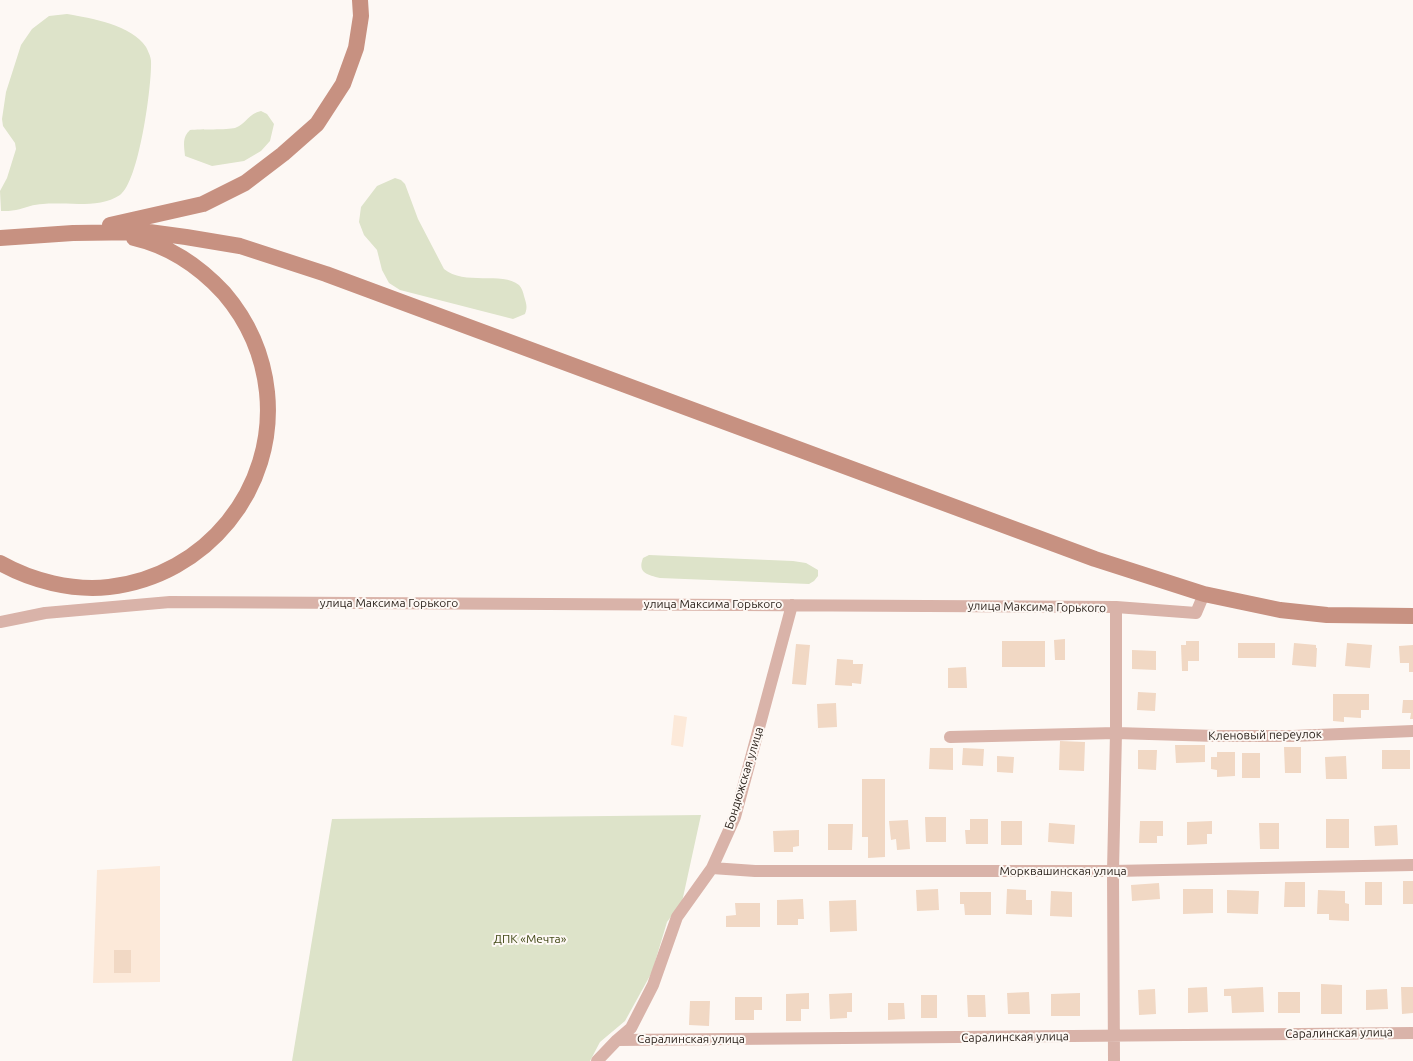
<!DOCTYPE html>
<meta charset="utf-8">
<style>
body{margin:0}
canvas{display:block;background:#fdf8f4}
</style>
<canvas width="1413" height="1061"></canvas>
<script>
const ctx = document.querySelector('canvas').getContext('2d');
ctx.lineJoin = 'round';
function fillPath(path, color) { ctx.fillStyle = color; ctx.fill(path, 'evenodd'); }
function strokePath(path, color, width, dash) { ctx.strokeStyle = color; ctx.lineWidth = width; ctx.lineCap = dash ? 'butt' : 'round'; ctx.setLineDash(dash || []); ctx.stroke(path); }
function drawText(font, color, halo, rows, align = 'center') {
  ctx.font = font + ' Ubuntu,sans-serif'; ctx.lineWidth = 4; ctx.setLineDash([]); ctx.textBaseline = 'middle'; ctx.strokeStyle = halo; ctx.fillStyle = color; for (const [text, x, y, turn = 0] of rows) {
    ctx.save(); ctx.translate(x, y); ctx.rotate((+turn || 0) * Math.PI / 180); ctx.textAlign = isNaN(turn) ? turn : align; if (halo) ctx.strokeText(text, 0, 0); ctx.fillText(text, 0, 0); ctx.restore();
  }
}
fillPath(new Path2D(`
 M674,715L687,717L683,747L671,745Z
 M160,866V982L93,983L97,870Z`), '#fce9d9');
fillPath(new Path2D(`
 M67,14C91,18 132,25 146,47C148,51 151,57 151,61C152,85 139,182 120,195C99,209 67,202 43,204C34,204 25,208 16,210C11,211 6,211 1,211L0,191L7,178L16,149L15,143L3,126L2,119L6,92L21,45L32,29L49,16Z
 M261,111L267,114L274,124L270,141L261,151L244,161L212,166L185,156C184,145 182,137 190,130C201,129 227,130 235,128C246,124 249,113 261,111Z
 M395,178L401,180L405,184L418,219L444,269C464,286 502,271 519,285C522,288 523,292 524,296C526,303 528,307 525,314L513,319L400,290L389,283L382,270L377,250L364,235L359,222L361,207L377,186Z
 M649,555L793,561L806,563L818,570V576L814,581L809,584L660,578C648,575 637,573 643,558Z
 M701,815L682,902L667,922L652,972L625,1021L600,1042L590,1061H292L332,819Z`), '#dde3c9');
fillPath(new Path2D(`
 M1065,639V660H1055L1054,640Z
 M1002,641H1045V667H1002Z
 M1186,641H1199V661H1188V671H1182L1181,645H1186Z
 M1238,643H1275V658H1238Z
 M1294,643L1316,645V648H1317L1316,667L1292,665Z
 M1347,643L1372,645L1370,668L1345,666Z
 M796,644L810,645L806,685L792,684Z
 M1413,645V672H1409V663H1400L1399,646Z
 M1132,650L1156,651V670L1132,669Z
 M837,659L853,660V664H863L861,684L852,683V686L835,685Z
 M966,667L967,688H948V668Z
 M1138,692L1156,693L1155,711L1137,710Z
 M1333,694H1369V710H1361V718L1344,717V722L1333,721Z
 M1403,700H1413V719H1410L1411,713H1402Z
 M836,703L837,727L818,728L817,704Z
 M1060,741L1085,742L1084,771L1059,770Z
 M1175,745H1205V762L1176,763Z
 M1284,747H1301V773H1285Z
 M930,748H953V770L929,769Z
 M963,748L984,749L983,766L962,765Z
 M1138,750H1157L1156,770L1138,769Z
 M1382,750H1410V769H1382Z
 M1217,752H1235V776L1217,777V770L1211,769V757H1217Z
 M1242,753H1260V778H1242Z
 M997,756L1014,757L1013,773L997,772Z
 M1346,756L1347,779H1326L1325,757Z
 M862,779H885V857L868,858V837H862Z
 M925,817H946V842H926Z
 M970,819H988V844H966L965,830H970Z
 M1326,819H1349V848H1326Z
 M908,820L910,849L897,850L896,839L891,840L889,821Z
 M1001,821H1022V845H1001Z
 M1140,821H1163V836H1157V843H1139Z
 M1212,821V834H1207V844L1187,845V822Z
 M1049,823L1075,825L1074,844L1048,842Z
 M1259,823H1279V849H1260Z
 M828,824H853L852,850H828Z
 M1397,825L1398,845L1375,846L1374,826Z
 M799,830V846L793,847V852H774L773,831Z
 M1403,881H1413V904H1403Z
 M1285,882H1305V907H1284Z
 M1365,882H1382V905H1365Z
 M1159,883L1160,899L1132,901L1131,885Z
 M938,889L939,910L917,911L916,890Z
 M1007,889L1026,890V900H1032V915L1006,914Z
 M1183,889H1213V913L1183,914Z
 M1227,890L1259,891L1258,914L1227,913Z
 M1318,890L1345,891V903L1349,904V921L1329,920V914H1317Z
 M1051,891L1072,892V917L1050,916Z
 M960,892H991V915H965L964,904H960Z
 M803,899L804,919H798V925H777V900Z
 M856,900L857,931L830,932L829,901Z
 M735,903H760V927H726V916L736,915Z
 M114,950H131V973H114Z
 M1321,984L1342,985V1014H1321Z
 M1207,987L1208,1012L1188,1013V988Z
 M1263,987L1264,1012L1232,1013L1231,996H1224V989Z
 M1401,987H1413V1013L1402,1014Z
 M1155,989L1156,1014L1139,1015L1138,990Z
 M1387,989L1388,1009L1366,1010V990Z
 M1029,992L1030,1014H1008L1007,993Z
 M1278,992H1300V1013H1278Z
 M809,993V1009H801V1021H786V994Z
 M852,993V1012H847V1018L830,1019L829,994Z
 M1080,993V1016H1051V994Z
 M921,995H937V1018H921Z
 M967,995H985L986,1017H968Z
 M735,997H762V1010H754V1020H735Z
 M690,1001H710L709,1026L689,1025Z
 M888,1003H904L905,1019L888,1020Z`), '#f1d8c4');
strokePath(new Path2D(`
 M0,622L45,613L170,602L1116,607L1196,613L1204,594
 M950,737L1116,733L1216,736H1293L1413,731
 M712,868L755,871H1113L1413,865
 M617,1040L1413,1033
 M597,1061L617,1040L631,1028L653,985L677,917L712,868L735,817L792,605
 M1114,1061L1113,871L1116,733V607`), '#d9b3a9', 12);
strokePath(new Path2D(`
 M110,225L203,204L245,183L283,154L317,124L343,84L356,48L361,16L360,0
 M0,238L73,233L149,232L186,237L240,246L326,274L1095,559L1204,594L1280,610L1327,615L1413,616
 M0,563C32,581 72,591 109,587C206,576 277,489 267,392C263,355 248,321 224,293C200,267 169,246 134,238`), '#c79181', 16);
drawText('12px', '#281f18', '#fdf8f4', [
 ["улица Максима Горького",389,603],
 ["улица Максима Горького",713,604],
 ["улица Максима Горького",1037,607,1],
 ["Кленовый переулок",1265,735,-1],
 ["Бондюжская улица",744,778,-73],
 ["Морквашинская улица",1063,871],
 ["Саралинская улица",1339,1033,-1],
 ["Саралинская улица",1015,1037,-1],
 ["Саралинская улица",691,1039]
]);
drawText('12px', '#434a18', '#fdf8f4', [
 ["ДПК «Мечта»",530,939]
]);
</script>
